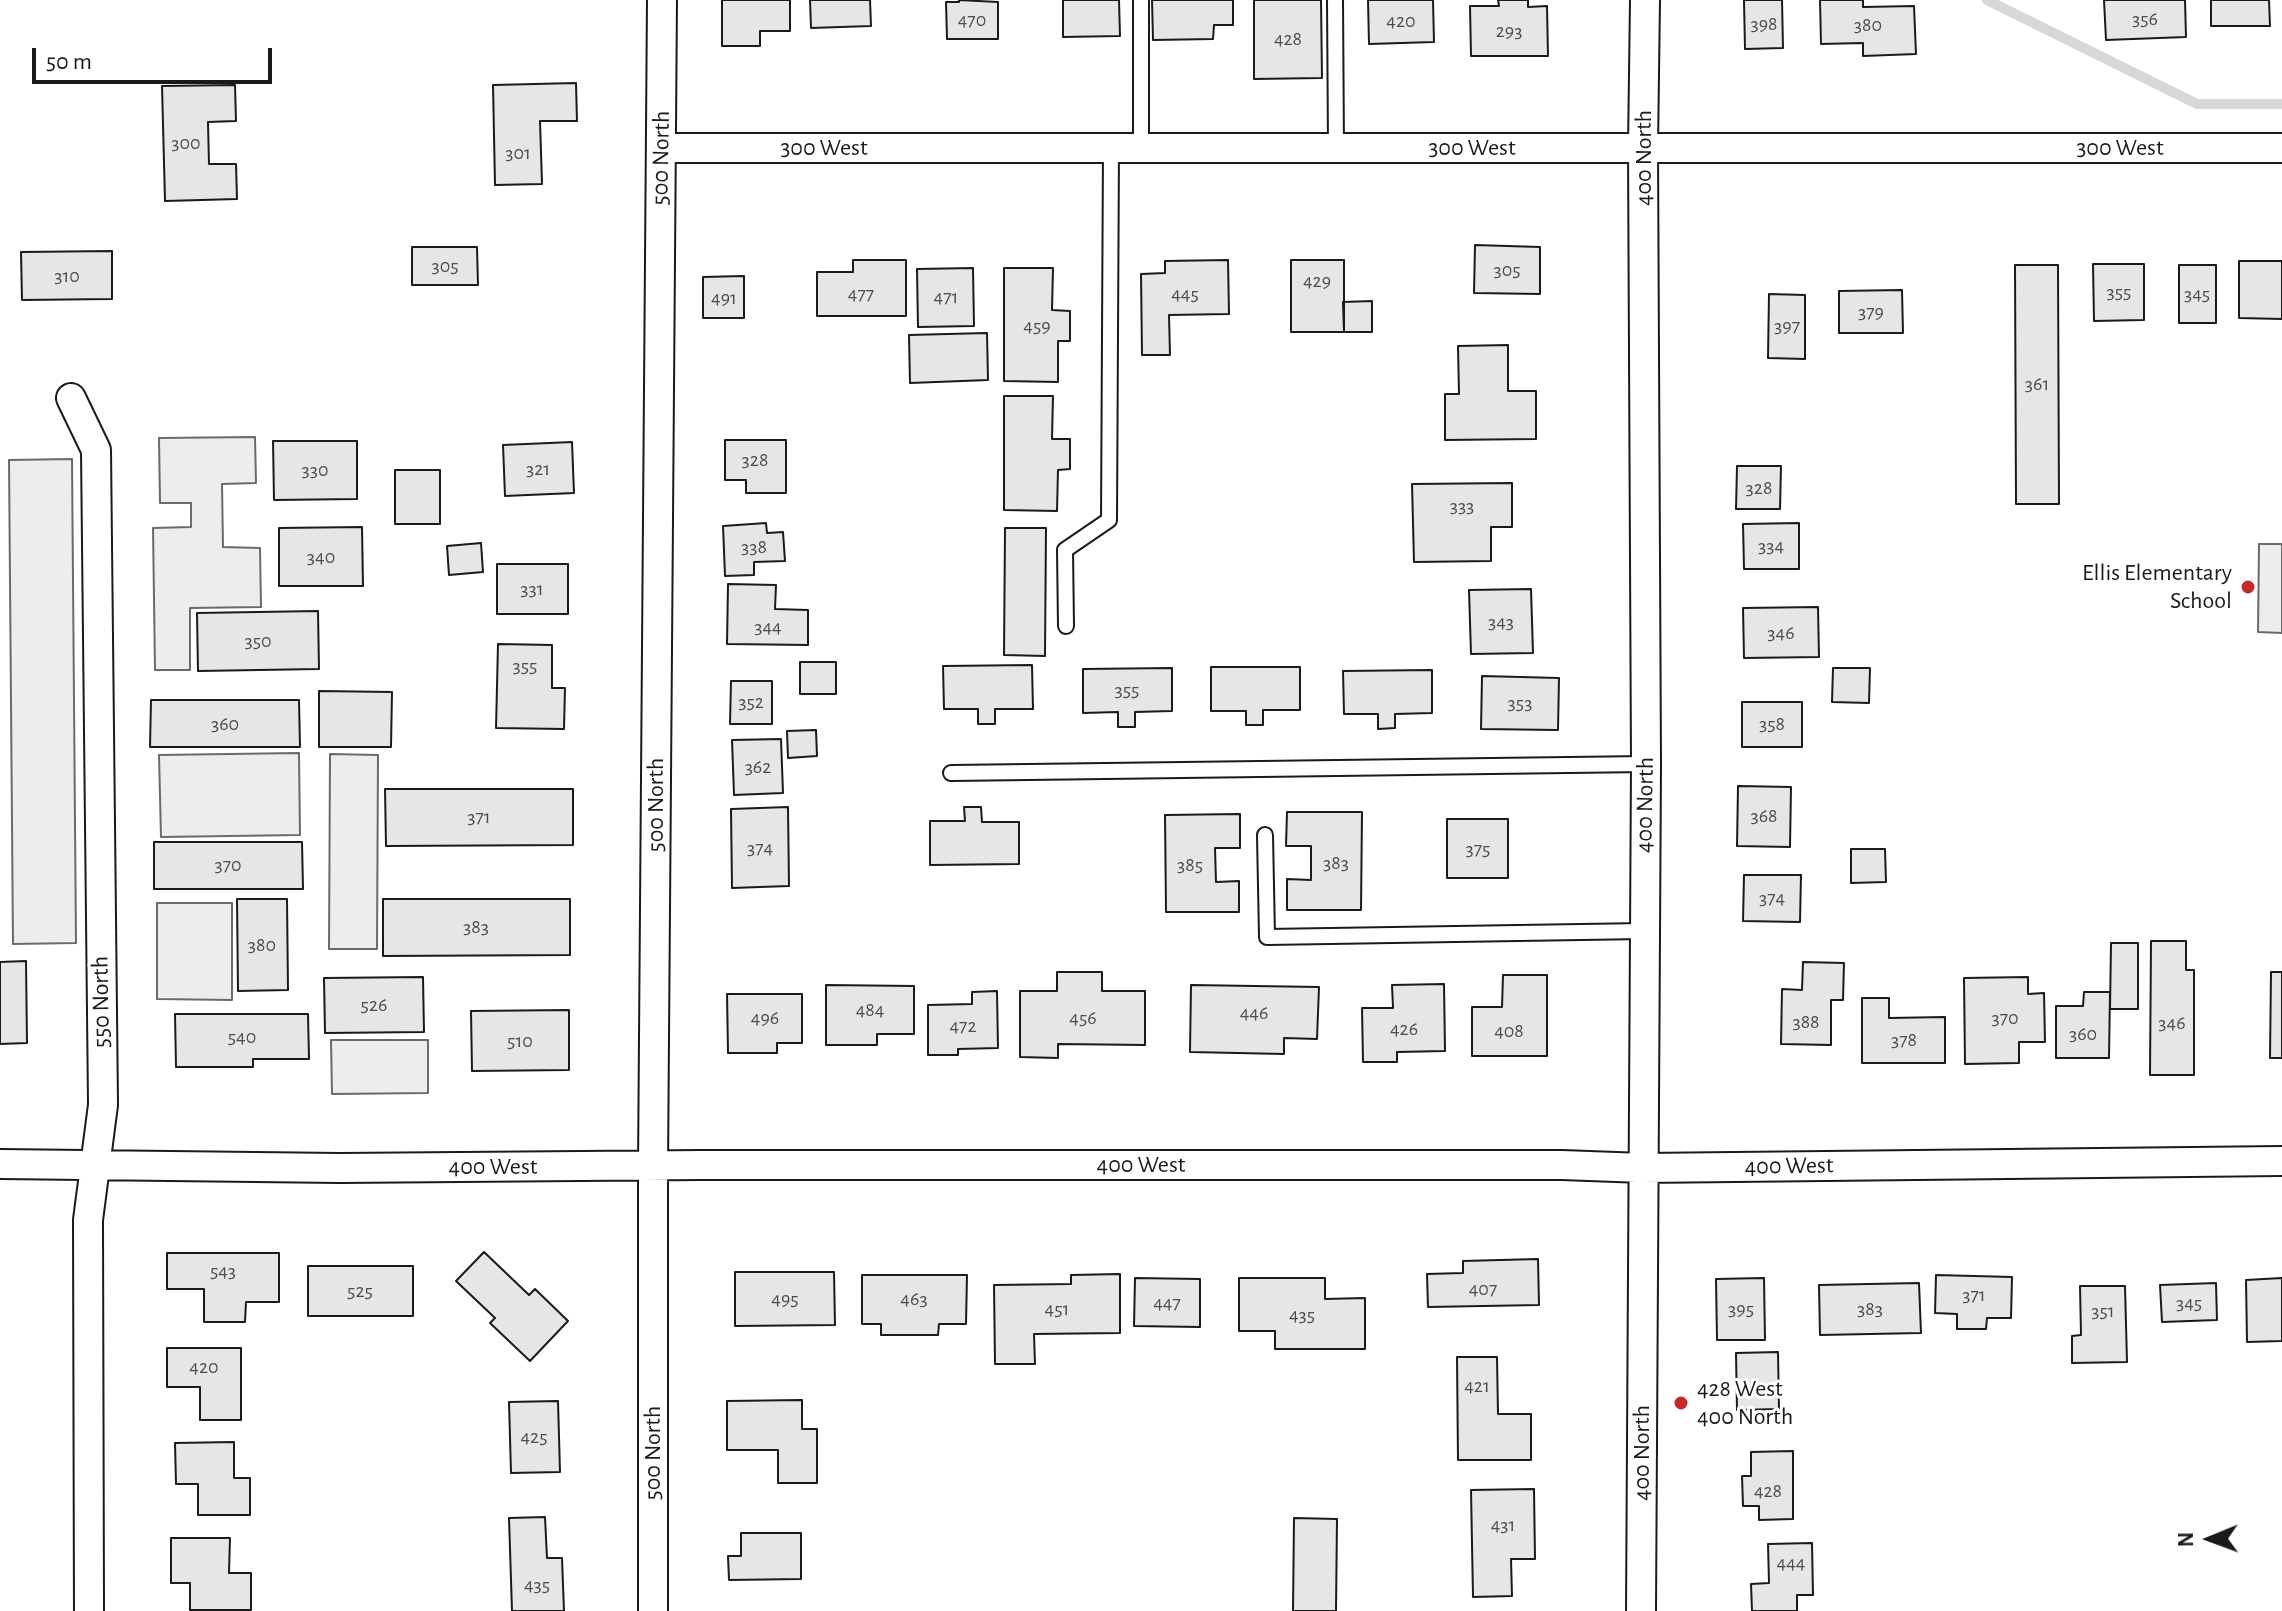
<!DOCTYPE html>
<style>
body{margin:0}
#map{position:relative;width:2282px;height:1611px;overflow:hidden;background:#fff;font-family:"Alegreya Sans",sans-serif}
canvas{display:block}
.north{position:absolute;left:2170px;top:1499px;width:80px;height:80px;-webkit-text-stroke:6px #fff;paint-order:stroke;rotate:269deg;font-size:22px;font-weight:700;line-height:32px;text-align:center;color:#1a1a1a}
.north::after{content:'';display:block;margin:auto;width:28px;height:36px;background:#1a1a1a;clip-path:polygon(50% 0,100% 100%,50% 72%,0 100%)}
.scale{position:absolute;left:32px;top:48px;width:240px;height:36px;box-sizing:border-box;border:4px solid #1a1a1a;border-top:0;padding-left:10px;font-size:24px;line-height:28px;white-space:nowrap;color:#1a1a1a;-webkit-text-stroke:6px #fff;paint-order:stroke}
</style>
<div id="map">
<canvas width="2282" height="1611"></canvas>
<div class="north">N</div>
<div class="scale">50 m</div>
</div>
<script>
const ctx = document.querySelector('canvas').getContext('2d');
ctx.lineJoin = 'round';
function fillPath(path, color) { ctx.fillStyle = color; ctx.fill(path, 'evenodd'); }
function strokePath(path, color, width, dash) { ctx.strokeStyle = color; ctx.lineWidth = width; ctx.lineCap = dash ? 'butt' : 'round'; ctx.setLineDash(dash || []); ctx.stroke(path); }
function drawText(font, color, halo, rows, align = 'center') {
  ctx.font = font + ' "Alegreya Sans",sans-serif'; ctx.lineWidth = 6; ctx.setLineDash([]); ctx.textBaseline = 'middle'; ctx.strokeStyle = halo; ctx.fillStyle = color; for (const [text, x, y, turn = 0] of rows) {
    ctx.save(); ctx.translate(x, y); ctx.rotate((+turn || 0) * Math.PI / 180); ctx.textAlign = isNaN(turn) ? turn : align; if (halo) ctx.strokeText(text, 0, 0); ctx.fillText(text, 0, 0); ctx.restore();
  }
}
const built = new Path2D(`
 M255,437L256,483L222,484L223,547L260,548L261,607L190,608V670H155L153,528L191,527V503H160L159,438Z
 M72,459L76,943L13,944L9,460Z
 M2259,544H2282V633L2258,632Z
 M299,753L300,835L161,837L159,755Z
 M330,754L378,755L377,949H329Z
 M157,903H232V1000L157,999Z
 M331,1040H428V1093L332,1094Z`);
fillPath(built, '#ededed');
strokePath(built, '#6a6a6a', 2);
strokePath(new Path2D(`
 M1987,0L2197,104H2282`), '#d7d7d7', 10);
const building = new Path2D(`
 M722,0H790V31H760V46H722Z
 M810,0H870L871,26L811,28Z
 M959,0L998,2V39H947L946,2H959Z
 M1063,0H1119L1120,36L1063,37Z
 M1152,0H1233V25H1214L1213,39L1153,40Z
 M1254,0H1321L1322,78L1254,79Z
 M1368,0H1433L1434,42L1369,44Z
 M1498,0H1528V7L1547,6L1548,56H1471L1470,6H1499Z
 M1744,0H1782L1783,48L1745,49Z
 M1820,0H1863V7L1914,6L1916,54L1863,56V43L1821,44Z
 M2104,0H2185L2186,37L2106,40Z
 M2211,0H2269L2270,26H2211Z
 M576,83L577,121H540L542,184L495,185L493,85Z
 M235,85L236,121L208,122L209,164H236L237,199L165,201L162,86Z
 M1475,245L1540,247V294L1474,293Z
 M412,247H477L478,285H412Z
 M112,251V299L22,300L21,252Z
 M853,260H906V316H817V272H853Z
 M1228,260L1229,314L1169,315L1170,355H1142L1141,274L1165,273V261Z
 M1291,260H1344V332H1291Z
 M2239,261H2282V319L2239,318Z
 M2093,264H2144V320L2094,321Z
 M2015,265H2058L2059,504H2016Z
 M2179,265H2216V323H2179Z
 M973,268L974,326L918,327L917,269Z
 M1004,268H1053L1052,310L1070,311V341H1058V382L1004,381Z
 M744,276V318H703V277Z
 M1902,290L1903,333H1839V291Z
 M1769,294L1805,295V359L1768,358Z
 M1372,301V332H1344L1343,302Z
 M987,333L988,380L910,383L909,335Z
 M1508,345V391H1536V439L1445,440V394H1459L1458,346Z
 M1004,396H1053L1052,439H1070V469L1058,470L1057,511L1004,510Z
 M725,440H786V493H746V480H725Z
 M273,441H357V499L274,500Z
 M572,442L574,493L505,496L503,445Z
 M1737,466H1781L1780,509H1736Z
 M395,470H440V524H395Z
 M1512,483V527H1491V561L1414,562L1412,484Z
 M766,523L767,533L783,532L785,561L754,562V575L725,576L723,526Z
 M1799,523V569H1744L1743,524Z
 M362,527L363,586H279V528Z
 M1005,528H1046L1045,656L1004,655Z
 M481,543L483,572L449,575L447,546Z
 M497,564H568V614H497Z
 M728,584L776,585L775,609L808,610V645L727,644Z
 M1531,589L1533,653L1471,654L1469,590Z
 M1818,607L1819,657L1744,658L1743,608Z
 M318,611L319,669L198,671L197,613Z
 M498,644L552,645V688H565L564,729L496,728Z
 M800,662H836V694H800Z
 M1032,665L1033,709H995V724H978V709H944L943,666Z
 M1211,667H1300V710H1263V725H1246V711H1211Z
 M1172,668V711L1135,712V727H1118V712L1083,713V669Z
 M1833,668H1870L1869,703L1832,702Z
 M1432,670V713L1395,714V728L1378,729V714H1344L1343,671Z
 M1482,676L1559,678L1558,730L1481,729Z
 M731,681H772V724H730Z
 M319,691L392,692L391,747H319Z
 M151,700H299L300,747H150Z
 M1742,702H1802V747H1742Z
 M816,730L817,756L788,758L787,731Z
 M781,739L783,793L734,795L732,740Z
 M1738,786L1791,787L1790,847L1737,846Z
 M385,789H573V845L386,846Z
 M788,807L789,886L732,888L731,809Z
 M964,807H981L982,822H1019V864L930,865V821H965Z
 M1287,812H1362L1361,910H1287V879L1311,880V846H1286Z
 M1240,814V848H1215L1216,882L1239,881V912H1166L1165,815Z
 M1447,819H1508V878H1447Z
 M154,842H302L303,889H154Z
 M1851,849H1885L1886,882L1851,883Z
 M1744,875H1801L1800,922L1743,921Z
 M237,899H287L288,990L238,991Z
 M383,899H570V955L383,956Z
 M2151,941H2186V970H2194V1075H2150Z
 M2111,943H2138V1009H2110Z
 M26,961L27,1043L0,1044V962Z
 M1803,962L1844,963L1843,1000H1831V1045L1781,1044L1782,989L1802,990Z
 M1057,972H1102V991H1145V1045L1058,1044V1058L1020,1057V991H1057Z
 M2271,972H2282V1058H2270Z
 M1503,975H1547V1056H1472V1007H1502Z
 M423,977L424,1032L325,1033L324,978Z
 M2028,977V994L2044,993L2045,1042H2019V1063L1965,1064L1964,978Z
 M1444,984L1445,1051L1397,1052V1062H1363L1362,1008H1393L1392,985Z
 M826,985L914,986V1034H877V1045H826Z
 M1191,985L1319,987L1317,1039L1284,1038V1054L1190,1052Z
 M997,991L998,1048L958,1049V1055H928V1005L972,1004V992Z
 M2084,992H2110L2109,1058H2056V1006H2083Z
 M727,994H802V1043H777V1053H728Z
 M1862,998H1889V1018L1945,1017V1063H1862Z
 M569,1010V1070L472,1071L471,1011Z
 M175,1014H308L309,1059H253V1067H176Z
 M484,1252L529,1295L535,1289L568,1321L530,1361L490,1323L495,1318L456,1281Z
 M167,1253H279V1302H246L245,1322H204V1289H167Z
 M1538,1259L1539,1305L1428,1307L1427,1274L1463,1273V1261Z
 M308,1266H413V1316H308Z
 M735,1272H834L835,1325L735,1326Z
 M1120,1274V1333L1034,1334L1035,1364H995L994,1285L1071,1284V1275Z
 M862,1275H967L966,1324H939L938,1335H881V1324H862Z
 M1936,1275L2012,1277L2011,1318H1987L1986,1329H1957V1314L1935,1313Z
 M1135,1278L1200,1279V1327L1134,1326Z
 M1239,1278H1325V1299L1365,1298V1349H1275V1331H1239Z
 M1764,1278L1765,1340H1717L1716,1279Z
 M2282,1278V1341L2247,1342L2246,1280Z
 M1919,1283L1921,1333L1820,1335L1819,1285Z
 M2216,1283L2217,1320L2162,1322L2160,1285Z
 M2080,1286H2125L2127,1362L2072,1363V1336L2081,1335Z
 M167,1348H241V1420H200V1387H167Z
 M1778,1352L1779,1409L1737,1410L1736,1353Z
 M1457,1357H1497L1498,1414H1531V1460H1458Z
 M802,1400V1429H817V1483H778V1450H727V1401Z
 M558,1401L560,1472L511,1473L509,1402Z
 M234,1442V1478H250V1515H198V1484H176L175,1443Z
 M1793,1451V1519L1759,1520V1506H1743L1742,1476H1751V1452Z
 M1534,1489L1535,1559H1511L1512,1596L1473,1597L1471,1490Z
 M545,1517L547,1558H562L564,1611H512L509,1518Z
 M1294,1518L1337,1519L1336,1611H1293Z
 M741,1533H801V1579L729,1580L728,1556H741Z
 M171,1538H230L229,1573H251V1610H190V1583H171Z
 M1812,1543L1813,1595H1797V1611H1752L1751,1584L1769,1583L1768,1544Z`);
fillPath(building, '#e6e6e6');
strokePath(building, '#1a1a1a', 2);
const lane = new Path2D(`
 M1141,0V147
 M1335,0L1336,148
 M1066,626L1065,550L1109,520L1111,148
 M951,773L1646,764
 M1265,835L1267,937L1644,931`);
const street = new Path2D(`
 M662,148H2282
 M71,398L96,450L103,1105L88,1220L89,1611
 M0,1164L340,1168L701,1165H1562L1643,1168L2282,1161
 M653,1611V1166L662,0
 M1641,1611L1646,764L1643,148L1645,0`);
strokePath(lane, '#1a1a1a', 18);
strokePath(street, '#1a1a1a', 32);
strokePath(lane, '#fff', 14);
strokePath(street, '#fff', 28);
for (const [x, y, r, color] of [
 [2248,587,8,"#c62828"],
 [1681,1403,8,"#c62828"]
]) { const dot = new Path2D(); dot.arc(x, y, r, 0, 2 * Math.PI); ctx.fillStyle = color; ctx.fill(dot); strokePath(dot, '#fff', 3); }
drawText('20px', '#4d4d4d', null, [
 ["356",2145,19],
 ["470",972,20],
 ["420",1401,21],
 ["398",1764,24],
 ["380",1868,25],
 ["293",1509,31],
 ["428",1288,39],
 ["300",186,143],
 ["301",518,153],
 ["305",445,266],
 ["305",1507,270],
 ["310",67,276],
 ["429",1317,281],
 ["355",2119,292],
 ["477",861,294],
 ["445",1185,294],
 ["345",2197,294],
 ["471",946,297],
 ["491",724,298],
 ["379",1871,312],
 ["459",1037,326],
 ["397",1787,326],
 ["361",2037,384],
 ["328",755,460],
 ["321",538,469],
 ["330",315,470],
 ["328",1759,488],
 ["333",1462,506],
 ["334",1771,546],
 ["338",754,547],
 ["340",321,557],
 ["331",532,589],
 ["343",1501,622],
 ["344",768,627],
 ["346",1781,633],
 ["350",258,641],
 ["355",525,666],
 ["355",1127,690],
 ["352",751,702],
 ["353",1520,703],
 ["360",225,724],
 ["358",1772,724],
 ["362",758,767],
 ["368",1764,816],
 ["371",479,817],
 ["374",760,848],
 ["375",1478,849],
 ["383",1336,863],
 ["370",228,865],
 ["385",1190,865],
 ["374",1772,898],
 ["383",476,927],
 ["380",262,945],
 ["526",374,1005],
 ["484",870,1010],
 ["446",1254,1013],
 ["496",765,1018],
 ["456",1083,1018],
 ["370",2005,1018],
 ["388",1806,1022],
 ["346",2172,1023],
 ["472",963,1026],
 ["426",1404,1029],
 ["408",1509,1031],
 ["360",2083,1034],
 ["540",242,1037],
 ["378",1904,1040],
 ["510",520,1041],
 ["543",223,1271],
 ["407",1483,1289],
 ["525",360,1291],
 ["371",1974,1295],
 ["495",785,1299],
 ["463",914,1299],
 ["447",1167,1303],
 ["345",2189,1303],
 ["451",1057,1309],
 ["395",1741,1309],
 ["383",1870,1309],
 ["351",2103,1311],
 ["435",1302,1315],
 ["420",204,1367],
 ["421",1477,1386],
 ["425",534,1437],
 ["428",1768,1491],
 ["431",1503,1525],
 ["444",1791,1563],
 ["435",537,1585]
]);
drawText('24px', '#1a1a1a', '#fff', [
 ["300 West",824,148],
 ["300 West",1472,148],
 ["300 West",2120,148],
 ["500 North",661,158,-89],
 ["400 North",1644,158,-90],
 ["500 North",656,805,-90],
 ["400 North",1645,805,-89],
 ["550 North",101,1002,-91],
 ["400 West",1141,1165],
 ["400 West",1789,1166,-1],
 ["400 West",493,1167],
 ["500 North",653,1453,-90],
 ["400 North",1642,1453,-90]
]);
drawText('24px', '#1a1a1a', '#fff', [
 ["Ellis Elementary",2232,573],
 ["School",2232,601],
 ["428 West",1697,1389,"left"],
 ["400 North",1697,1417,"left"]
], 'right');
</script>
